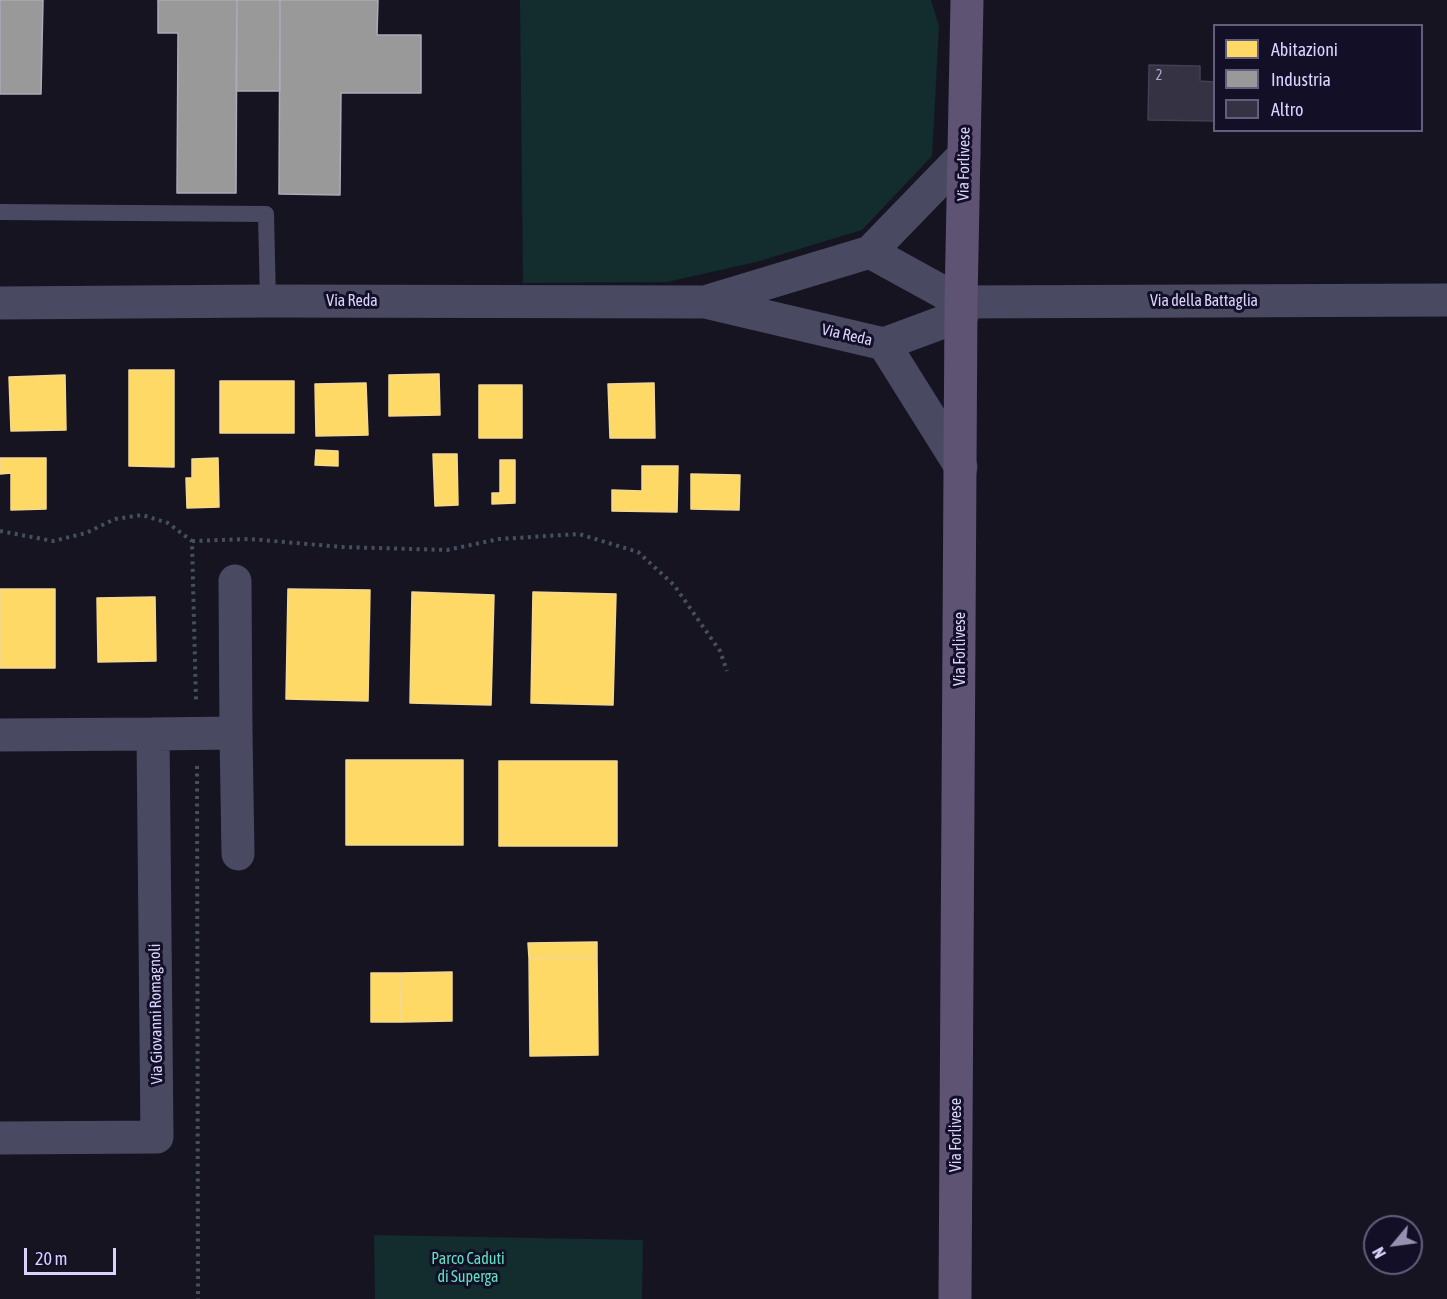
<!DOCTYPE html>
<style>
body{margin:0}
#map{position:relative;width:1447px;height:1299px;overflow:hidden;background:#161421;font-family:"Asap Condensed",sans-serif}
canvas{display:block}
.legend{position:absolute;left:1213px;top:24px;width:210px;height:108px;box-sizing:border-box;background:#130f26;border:2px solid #625e7d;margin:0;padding:8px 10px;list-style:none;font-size:18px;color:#d9d4ff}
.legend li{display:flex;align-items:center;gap:12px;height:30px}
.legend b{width:30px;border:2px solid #625e7d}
.north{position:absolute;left:1363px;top:1215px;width:60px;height:60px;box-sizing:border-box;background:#130f26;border:2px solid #625e7d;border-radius:50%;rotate:241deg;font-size:16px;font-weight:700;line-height:24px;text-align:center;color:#d9d4ff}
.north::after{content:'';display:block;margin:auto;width:21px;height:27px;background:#9591b1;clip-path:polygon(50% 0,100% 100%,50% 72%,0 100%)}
.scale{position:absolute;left:24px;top:1248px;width:92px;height:27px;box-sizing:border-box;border:3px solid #d9d4ff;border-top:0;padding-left:8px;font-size:18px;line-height:21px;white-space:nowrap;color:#d9d4ff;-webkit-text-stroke:4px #130f26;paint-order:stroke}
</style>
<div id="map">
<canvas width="1447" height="1299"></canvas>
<ul class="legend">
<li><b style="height:16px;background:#ffd966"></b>Abitazioni</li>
<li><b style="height:16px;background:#999"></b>Industria</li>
<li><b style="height:16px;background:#343243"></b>Altro</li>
</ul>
<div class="north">N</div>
<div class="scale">20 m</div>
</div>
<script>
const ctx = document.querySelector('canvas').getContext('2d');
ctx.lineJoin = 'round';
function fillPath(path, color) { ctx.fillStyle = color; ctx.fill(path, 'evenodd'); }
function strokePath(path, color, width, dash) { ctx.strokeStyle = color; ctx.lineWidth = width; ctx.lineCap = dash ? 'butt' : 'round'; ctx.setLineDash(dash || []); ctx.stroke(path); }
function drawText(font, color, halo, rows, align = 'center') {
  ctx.font = font + ' "Asap Condensed",sans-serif'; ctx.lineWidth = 6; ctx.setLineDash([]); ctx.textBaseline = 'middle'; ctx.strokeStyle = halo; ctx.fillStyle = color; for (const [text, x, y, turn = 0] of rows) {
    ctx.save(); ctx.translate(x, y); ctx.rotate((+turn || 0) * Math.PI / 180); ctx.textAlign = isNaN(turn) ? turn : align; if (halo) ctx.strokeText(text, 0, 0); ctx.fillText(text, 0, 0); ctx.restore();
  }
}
fillPath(new Path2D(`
 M520,0H931L939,26L932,156L862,230L756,262L667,282L523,283Z
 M374,1235L643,1240L642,1299H375Z`), '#132c2d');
const homes = new Path2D(`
 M129,370H174V467L129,466Z
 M439,374L440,415L389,416V375Z
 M65,375L66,430L11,431L9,377Z
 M220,381H294V433H220Z
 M366,383L368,435L316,436L315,384Z
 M654,383L655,438H610L608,384Z
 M479,385H522V438H479Z
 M316,450L338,451V466L315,465Z
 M433,454H457L458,505L435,506Z
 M0,458H46V509L11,510V473L0,474Z
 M218,458L219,507L187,508L186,478H192V459Z
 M500,460H515V503L492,504V493H500Z
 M642,466H678L677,512L612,511V490L642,491Z
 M691,474L740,475L739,510L691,509Z
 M0,589H55V668H0Z
 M288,589L370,590L368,701L286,699Z
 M412,592L494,595L491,705L410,703Z
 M533,592L616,594L613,705L531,703Z
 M155,597L156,661L98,662L97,598Z
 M346,760H463V845H346Z
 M499,761H617V846H499Z
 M597,942V958H529L528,943Z
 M529,958H597L598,1055L530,1056Z
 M452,972V1021L401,1022L400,973Z
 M371,973H400L401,1022H371Z`);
fillPath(homes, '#ffd966');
strokePath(homes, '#f4d894', 1.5);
const industry = new Path2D(`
 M0,0H43L41,94H0Z
 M158,0H237L236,193H177L178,33H158Z
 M237,0H280V91H236Z
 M280,0H378L377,35H421V93H341L340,195L279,194Z`);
fillPath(industry, '#999');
strokePath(industry, '#acabb8', 1.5);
const building = new Path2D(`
 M1149,65L1200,66V81L1214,82V121L1148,120Z`);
fillPath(building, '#343243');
strokePath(building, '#433f54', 1.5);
strokePath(new Path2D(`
 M0,531L53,541L86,533L115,519L142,515L168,523L192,541L196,701
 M192,541L250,539L342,547L447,550L499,539L579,534L638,552L674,585L720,651L727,671
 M197,766L198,1299`), '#44505f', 4, [3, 4.5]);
strokePath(new Path2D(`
 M0,212L266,214L268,301`), '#4a4962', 16);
strokePath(new Path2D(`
 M961,302L1447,300
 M235,581L236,733
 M153,734L236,733L238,854
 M0,735L153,734L157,1137L0,1138`), '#4a4962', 33);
strokePath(new Path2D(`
 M870,252L961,302
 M708,301L870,252L964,155
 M0,303L268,301L705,302L884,344L962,315
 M884,344L961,467`), '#4a4962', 33);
strokePath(new Path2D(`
 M955,1299L961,302L967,0`), '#5e5373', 33);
drawText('14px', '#b0acd0', null, [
 ["2",1159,76]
]);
drawText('16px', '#d9d4ff', '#130f26', [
 ["Via Forlivese",964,164,-89],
 ["Via Reda",352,301],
 ["Via della Battaglia",1204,301],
 ["Via Reda",847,335,13],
 ["Via Forlivese",960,649,-90],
 ["Via Giovanni Romagnoli",156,1014,-91],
 ["Via Forlivese",956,1135,-90]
]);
drawText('16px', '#5fe0c0', '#130f26', [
 ["Parco Caduti",468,1259],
 ["di Superga",468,1277]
]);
</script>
